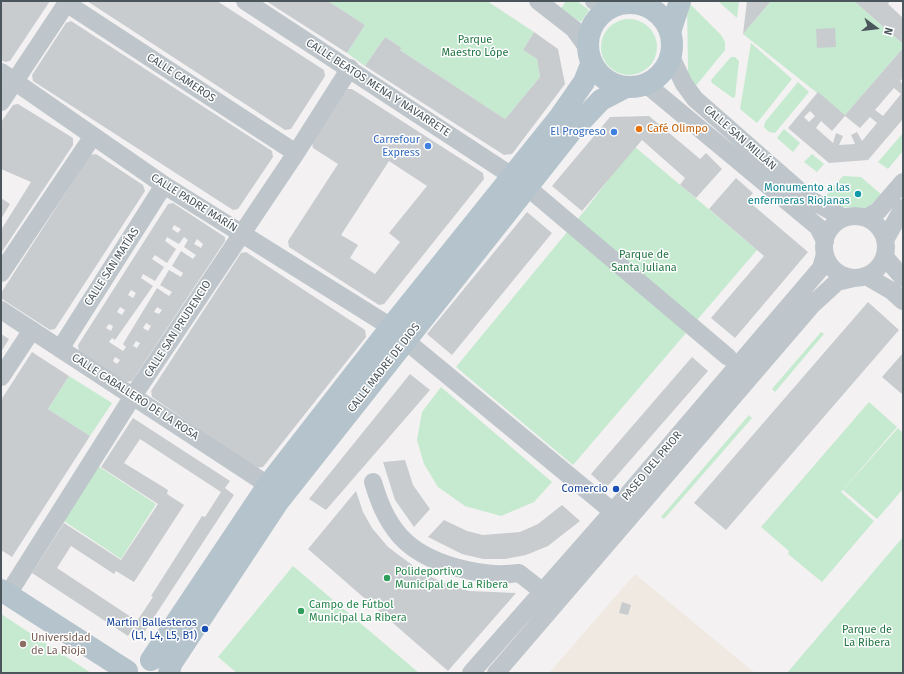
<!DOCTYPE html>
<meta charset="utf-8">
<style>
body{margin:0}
#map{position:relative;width:904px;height:674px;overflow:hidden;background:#f3f1f1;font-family:"Fira Sans",sans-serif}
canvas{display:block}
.frame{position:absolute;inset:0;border:2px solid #4b565c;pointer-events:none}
.north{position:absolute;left:856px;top:8px;width:40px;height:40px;-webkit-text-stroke:3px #fff;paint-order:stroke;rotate:105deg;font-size:11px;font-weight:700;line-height:16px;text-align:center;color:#4b565c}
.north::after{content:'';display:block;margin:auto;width:14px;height:18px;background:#4b565c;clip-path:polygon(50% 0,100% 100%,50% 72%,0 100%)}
</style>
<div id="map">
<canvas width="904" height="674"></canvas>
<div class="frame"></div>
<div class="north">N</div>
</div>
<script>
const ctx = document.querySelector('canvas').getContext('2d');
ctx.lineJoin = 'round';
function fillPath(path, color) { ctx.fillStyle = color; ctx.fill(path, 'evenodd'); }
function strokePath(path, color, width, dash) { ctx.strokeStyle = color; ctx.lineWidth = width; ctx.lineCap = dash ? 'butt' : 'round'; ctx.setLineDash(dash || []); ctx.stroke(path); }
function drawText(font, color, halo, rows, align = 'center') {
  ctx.font = font + ' "Fira Sans",sans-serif'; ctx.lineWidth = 3; ctx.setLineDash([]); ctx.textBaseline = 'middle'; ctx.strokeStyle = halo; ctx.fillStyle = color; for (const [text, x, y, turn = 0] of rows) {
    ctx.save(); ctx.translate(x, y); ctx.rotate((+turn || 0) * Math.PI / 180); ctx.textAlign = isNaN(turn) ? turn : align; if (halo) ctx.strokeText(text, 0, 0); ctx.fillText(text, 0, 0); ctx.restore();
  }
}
fillPath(new Path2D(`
 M328,1H487L534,32L523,50L537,59L540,77L505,119L400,50L402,48L385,37L365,66L347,53L365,25Z
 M566,1H577L589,10L581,22L560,10Z
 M687,1L721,35L725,42V50L694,88L689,79L688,71Z
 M718,1H739L737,18Z
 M771,1H854L903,44V48L845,115L743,34Z
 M601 47a28 28 0 1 1 56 0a28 28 0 1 1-56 0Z
 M751,43L792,79L757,123L740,109Z
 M731,57H735L739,61L735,97L733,98L712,83L711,80Z
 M798,82L809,92L775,133L769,132L764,127L765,122Z
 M784,129L800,143L793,152L777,138Z
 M903,133V151L888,169L878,162Z
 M634,146L757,250L573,465L456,367L586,209Z
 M812,154L824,164L817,172L804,162Z
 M843,176L861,177L882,195L867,208L840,207L822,200Z
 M821,332L824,334L775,392L772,389Z
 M69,376L112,403L90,436L48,409Z
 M441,387L552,482L534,502L501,516L465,506L438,487L424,464L417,440L422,412Z
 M869,402L897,427L841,492L874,521L822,582L788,554L789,551L761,527Z
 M749,415L752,418L664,519L661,517Z
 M898,428L903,433V489L877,519L843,490Z
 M92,462L156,504L121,559L58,517Z
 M903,537V673H787Z
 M293,566L419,673H237L218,657Z
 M1,614L91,673H1Z`), '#c5ead0');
fillPath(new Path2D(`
 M635,574L755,673H549Z`), '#efe9e1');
fillPath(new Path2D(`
 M1,1H50L10,61L5,62L1,60Z
 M87,1H217L324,70L325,76L291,129L285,130Z
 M266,1H328L365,25L347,53Z
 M747,1H771L743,34Z
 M854,1H890L888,4L903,18V44Z
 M71,21L272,151L273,157L238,209L233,210L33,81L32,75L66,23Z
 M835,28L836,47L817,48L816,29Z
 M534,32L558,49L565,84L512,154L504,155L365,66L385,37L402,48L400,50L505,119L540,77L537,59L523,50Z
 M903,48V78L900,81L903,84V119L868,160L829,163L788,128L818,92L845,115ZM894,88L901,94L883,116L875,110ZM810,111L815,116L809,122L804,117ZM845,116L860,128L870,117L877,123L862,141L857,132L851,135L855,144L839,145L843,136L836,133L833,143L816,128L821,121L832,131Z
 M347,89H352L483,173L484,179L384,304L379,305L289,247L288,241L338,164L313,148L312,143ZM389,161L427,186L389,233L400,242L375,274L350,258L358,245L341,235Z
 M18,104L73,138V145L1,253V230L31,182L1,169V122L13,105Z
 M649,116L700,159L706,153L722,169L696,198L680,185L685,178L642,140L582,211L552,186L610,117Z
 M96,154L143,185L145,191L55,329L50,330L2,299L1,293L90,155Z
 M736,178L753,193L747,200L808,252L735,338L711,318L764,256L709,209Z
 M1,198L10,204L1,219Z
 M173,203L225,237V241L132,381L127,382L79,352L78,345L168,204ZM174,225L181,229L178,233L172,229ZM167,237L179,244L184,237L188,240L184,247L196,255L193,259L181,251L172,266L183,273L181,277L169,270L160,285L172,292L169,296L157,288L123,344L126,347L123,351L109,342L112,338L115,340L153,286L141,278L143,274L155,281L164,267L152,259L155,255L167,263L176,249L165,241ZM197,239L203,244L201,248L194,244ZM131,290L136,293L133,298L128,295ZM120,307L125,310L122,315L117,312ZM157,307L162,310L159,314L154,312ZM146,323L151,326L148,331L143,328ZM109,324L113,326L111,331L106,328ZM136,341L140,343L137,348L133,346ZM115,357L120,360L117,364L113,361Z
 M527,212L552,233L452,355L427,334Z
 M246,252L365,330L366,337L263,467L255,468L152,397L151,391L241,253Z
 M868,302L899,330L726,530L694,503Z
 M1,334L9,339L1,352Z
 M32,352L69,376L48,409L90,436L12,557L1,550V400Z
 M903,353V395L882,377Z
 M692,357L708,371L606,488L591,474Z
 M410,374L430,390L326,510L309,499Z
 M133,418L230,481L225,488L234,495L143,634L133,628L128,636L32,573L64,523L121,560L158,504L101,467ZM140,439L221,492L205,517L202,516L151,596L153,597L137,621L57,568L71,546L114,574L116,571L134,582L184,505L167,494L168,490L124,463Z
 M405,460L413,485L430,509L414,527L395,500L383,462Z
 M356,491L363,512L372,528L388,547L423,573L444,583L469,591L516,593L448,671L308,549Z
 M562,505L580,521L548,546L526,555L505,559H483L462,554L428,537L444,520L467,531L483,535L520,532L538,524Z
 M622,602L631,605L628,615L619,613Z`), '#c8cccf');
strokePath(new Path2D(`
 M245,1L512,176
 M538,1L574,29L589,50
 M594,1L621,4
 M66,3L296,153
 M671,57L684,84L695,99L809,199L844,218
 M1,72L164,185L391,327
 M646,84L818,227L825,241
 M1,102L68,1
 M527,187L728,357
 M824 247a31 31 0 1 1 62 0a31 31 0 1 1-62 0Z
 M866,218L878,211L903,182
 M885,240L903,208
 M885,257L903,278
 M1,273L93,136
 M866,276L892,291L903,301
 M1,310L268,485
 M406,341L612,511
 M60,349L164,185
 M1,377L32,330
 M373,482C379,502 386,520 400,536C426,565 482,578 519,573L542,591
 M10,591L133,396L296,153L350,68
 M471,673L624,499L821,268L825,254
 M496,673L813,304L837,282L854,278`), '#bec6cb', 18);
strokePath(new Path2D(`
 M588 45a42 42 0 1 1 84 0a42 42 0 1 1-84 0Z
 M670,32L680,1
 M1,590L127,671
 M151,660L268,485L391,327L559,118L584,82L592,62
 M169,673L171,664L278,502L570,133L601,100L626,87`), '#b4c3cc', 22);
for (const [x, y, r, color] of [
 [639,129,4,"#e8710a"],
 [614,132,4,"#3f7fe0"],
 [428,146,4,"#3f7fe0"],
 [858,194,4,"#0f9aa8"],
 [616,489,4,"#1a4fb4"],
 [387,578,4,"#2e9e5b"],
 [301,611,4,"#2e9e5b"],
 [205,629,4,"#1a4fb4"],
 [23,644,4,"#8d6e63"]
]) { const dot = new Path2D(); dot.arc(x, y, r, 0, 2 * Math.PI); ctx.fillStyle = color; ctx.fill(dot); strokePath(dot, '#fff', 1.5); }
drawText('11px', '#237544', '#fff', [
 ["Parque",475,40],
 ["Maestro Lópe",475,53],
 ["Parque de",644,255],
 ["Santa Juliana",644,268],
 ["Parque de",867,630],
 ["La Ribera",867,643]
]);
drawText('11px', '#4b565c', '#fff', [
 ["CALLE CAMEROS",181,78,33],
 ["CALLE BEATOS MENA Y NAVARRETE",378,88,33],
 ["CALLE SAN MILLÁN",740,138,41],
 ["CALLE PADRE MARÍN",194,203,32],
 ["CALLE SAN MATÍAS",112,267,-57],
 ["CALLE SAN PRUDENCIO",178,329,-57],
 ["CALLE MADRE DE DIOS",384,368,-52],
 ["CALLE CABALLERO DE LA ROSA",135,397,33],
 ["PASEO DEL PRIOR",652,466,-50]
]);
drawText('11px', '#c56008', '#fff', [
 ["Café Olimpo",647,129]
], 'left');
drawText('11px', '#366cbe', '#fff', [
 ["El Progreso",606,132],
 ["Carrefour",420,140],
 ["Express",420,153]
], 'right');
drawText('11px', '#0d838f', '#fff', [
 ["Monumento a las",850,188],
 ["enfermeras Riojanas",850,201]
], 'right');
drawText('11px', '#164399', '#fff', [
 ["Comercio",608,489],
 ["Martín Ballesteros",197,623],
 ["(L1, L4, L5, B1)",197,636]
], 'right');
drawText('11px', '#27864d', '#fff', [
 ["Polideportivo",395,572],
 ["Municipal de La Ribera",395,585],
 ["Campo de Fútbol",309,605],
 ["Municipal La Ribera",309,618]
], 'left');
drawText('11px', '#785e54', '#fff', [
 ["Universidad",31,638],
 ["de La Rioja",31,651]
], 'left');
</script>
